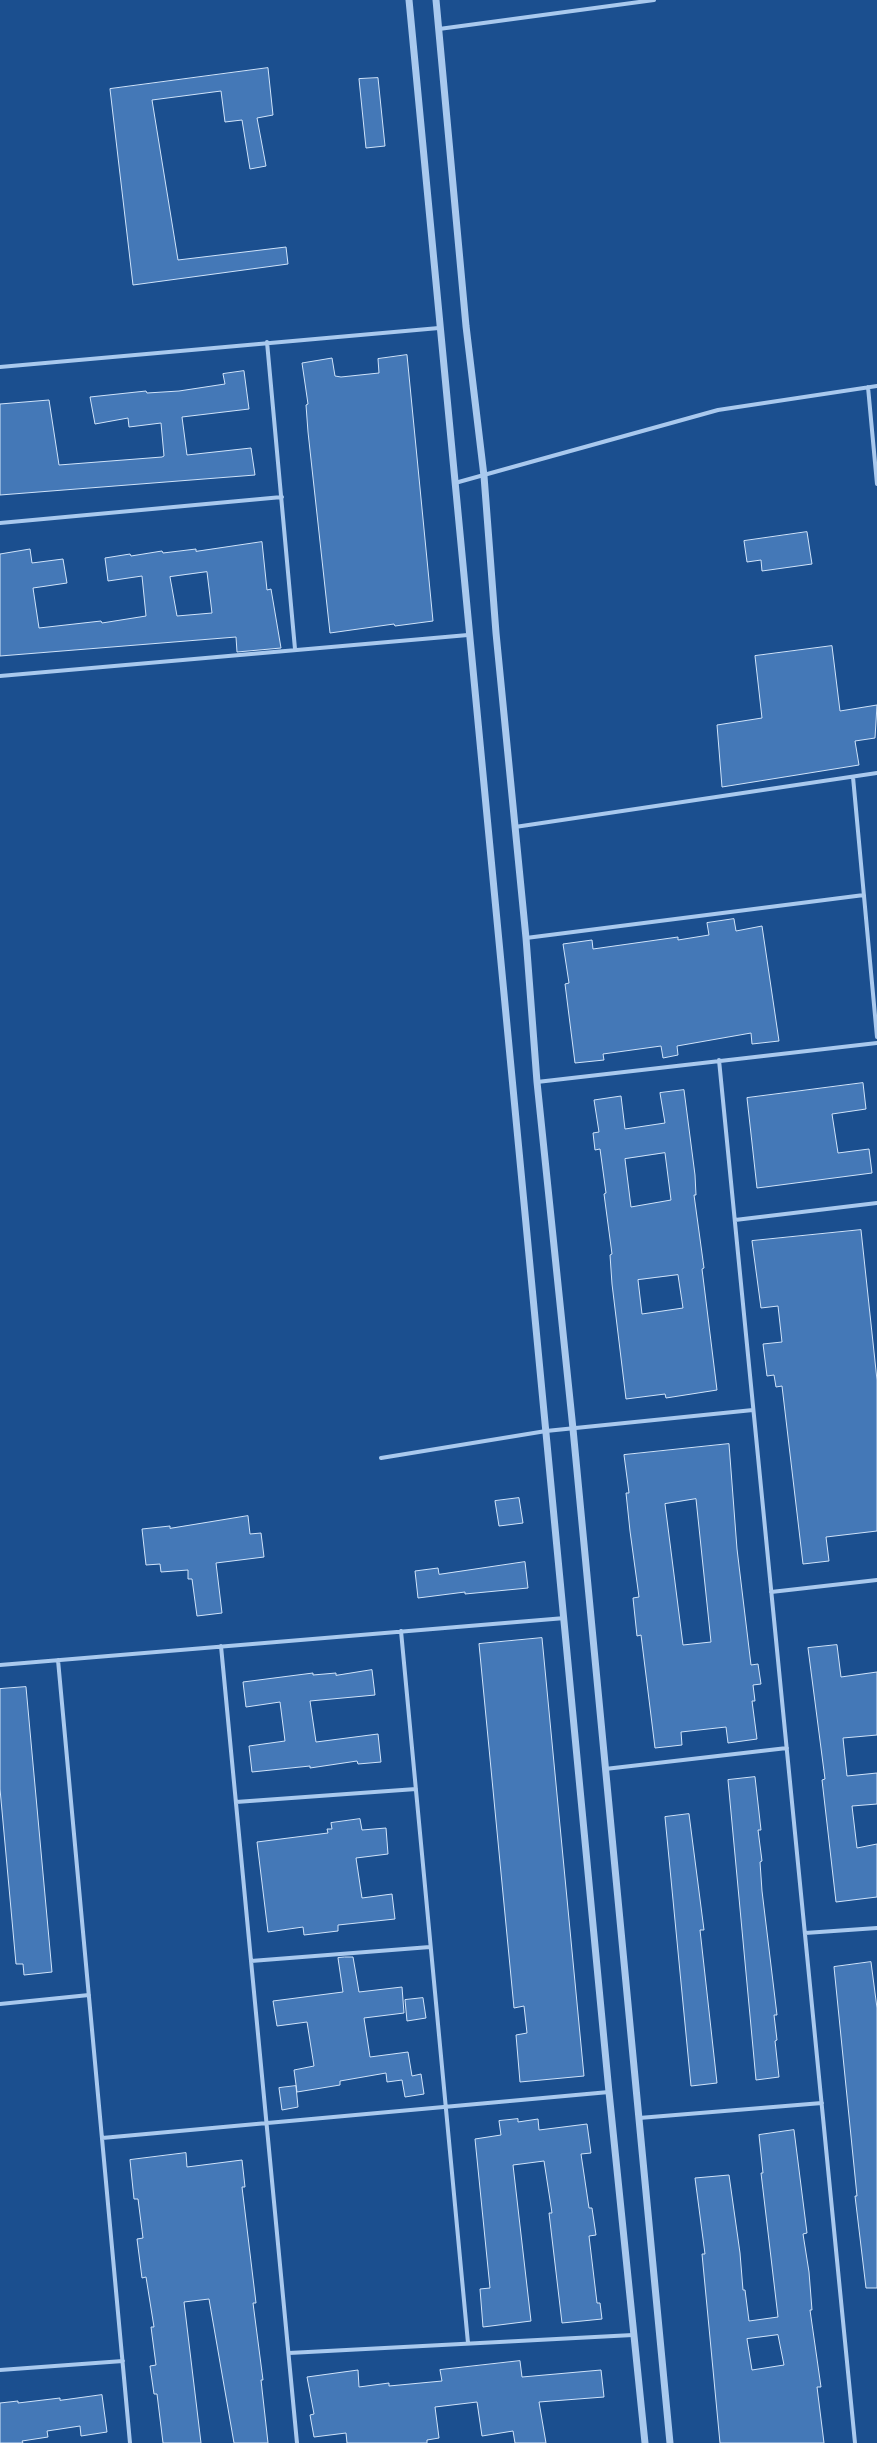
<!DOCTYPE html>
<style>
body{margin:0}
canvas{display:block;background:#1b4f8f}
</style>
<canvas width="877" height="2443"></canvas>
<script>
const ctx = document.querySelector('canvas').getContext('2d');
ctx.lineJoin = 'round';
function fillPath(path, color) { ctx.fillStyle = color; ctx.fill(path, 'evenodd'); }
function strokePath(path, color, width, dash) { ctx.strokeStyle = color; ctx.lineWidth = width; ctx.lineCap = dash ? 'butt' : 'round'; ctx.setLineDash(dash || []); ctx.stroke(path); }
const building = new Path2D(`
 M268,68L273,115L257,118L266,166L250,169L242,120L225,122L221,91L152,100L178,260L286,247L288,264L133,285L110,89Z
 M378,78L385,146L366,148L359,79Z
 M407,355L433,621L395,626L394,624L330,633L308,432L306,405L308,404L302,363L332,358L335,376L341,377L379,373L378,359Z
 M244,371L249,409L182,417L187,455L251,448L255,475L0,495V404L49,400L59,465L162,457L164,456L161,423L129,427L128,418L95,424L90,397L146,391L147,393L179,391L225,384L223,374Z
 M807,532L812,564L762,571L761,560L747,562L744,541Z
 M262,542L267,590L271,589L281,648L237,652L236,637L0,656V554L30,549L32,563L63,559L67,583L33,588L39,628L101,621L102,623L146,616L142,576L108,581L105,558L130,554L131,556L162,551L163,553L196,549V551ZM207,572L212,613L177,616L170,577Z
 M832,646L840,711L877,705L875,738L855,741L859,765L722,787L717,725L762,718L755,656Z
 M734,919L736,931L762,926L779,1041L752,1044L751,1033L677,1046L678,1055L663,1058L661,1046L603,1054L604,1060L575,1063L565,984L569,983L563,944L592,940L593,949L678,937V940L709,935L707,923Z
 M863,1083L866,1109L832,1114L838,1153L869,1149L872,1173L757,1188L747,1098Z
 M684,1090L695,1175L696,1195H694L704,1268L702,1269L717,1390L666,1398L665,1394L626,1399L612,1284L610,1255L612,1254L604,1194L606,1193L600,1149L595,1150L593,1133L599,1132L594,1100L621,1096L625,1129L665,1123L660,1093ZM665,1153L671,1200L631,1207L625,1159ZM678,1275L683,1308L642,1314L638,1280Z
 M861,1230L877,1380V1531L826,1537L829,1561L803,1564L782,1386L776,1387L774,1375L767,1376L763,1344L782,1342L778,1306L761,1308L752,1241Z
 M729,1444L737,1549L751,1665L758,1664L761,1684L753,1685L755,1701H752L757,1739L728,1743L726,1727L681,1732L682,1745L655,1748L641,1635L637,1636L633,1598L639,1597L630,1531L626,1493H629L624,1455ZM696,1499L711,1642L683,1645L665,1504Z
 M519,1498L523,1523L499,1526L495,1501Z
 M248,1516L250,1534L261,1533L264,1557L216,1563L222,1613L197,1616L192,1579H188V1570L161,1572L160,1564L146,1565L142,1529L170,1526V1528Z
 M525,1562L528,1588L465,1594V1592L418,1598L415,1571L438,1568L439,1574Z
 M542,1638L584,2076L520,2082L516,2035L527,2033L524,2006L514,2008L479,1644Z
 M837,1645L841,1677L877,1672V1735L843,1738L847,1776L877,1773V1804L852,1806L857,1848L877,1844V1897L836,1902L822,1780L825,1779L808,1648Z
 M372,1670L375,1695L310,1701L316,1742L378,1734L381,1762L358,1764L357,1761L310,1768V1766L252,1772L249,1746L285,1741L280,1702L246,1707L243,1682L313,1673V1675L336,1673V1675Z
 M26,1687L52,1972L24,1975L23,1964H16L0,1789V1689Z
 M755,1777L761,1830H758L762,1861L760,1862L762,1891L777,2015H774L777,2040L775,2041L779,2077L756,2080L728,1780Z
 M689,1814L704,1930H700L717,2083L691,2086L665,1817Z
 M360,1819L362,1830L386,1828L388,1854L356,1858L362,1898L392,1894L395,1919L338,1925V1931L304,1935L303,1927L268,1932L257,1842L328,1833L327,1829H332L331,1823Z
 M345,1957H353L359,1992L402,1987L404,2013L364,2018L370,2057L408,2052L412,2076L421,2074L424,2094L405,2097L402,2080L387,2082L386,2073L340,2081V2085L297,2092L294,2070L314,2066L307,2022L277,2026L273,2001L343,1992L338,1958Z
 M871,1962L877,2008V2288H866L855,2196H857L834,1967Z
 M423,1998L426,2018L407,2021L405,2000Z
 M296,2086L298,2107L282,2110L279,2088Z
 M518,2119V2122L538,2119L539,2130L587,2124L591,2153L581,2154L589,2208H592L596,2235L589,2236L597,2303H600L602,2319L562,2323L549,2213H552L544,2161L513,2165L531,2321L483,2327L480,2289L490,2288L475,2139L501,2135L499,2121Z
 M794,2130L807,2233L803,2234L809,2272L812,2310H810L821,2387H817L824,2443H720L702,2254H705L695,2178L729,2175L740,2253L743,2290H745L749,2321L778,2317L761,2173H763L759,2135ZM778,2335L784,2365L752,2370L747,2339Z
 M186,2153L187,2167L242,2160L245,2187H242L256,2303H253L263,2380H261L268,2443H234L209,2299L184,2302L201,2443H163L157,2394H154L150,2366L156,2365L151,2327H154L146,2277L142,2278L137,2239L143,2238L138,2199H134L130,2160Z
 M520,2361L522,2377L601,2370L604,2397L539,2402L546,2443H515L513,2431L482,2436L477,2402L435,2407L439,2438L427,2440V2443H347L346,2433L314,2437L310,2415L314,2414L307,2377L358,2370L359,2387L389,2383V2386L442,2381L440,2370Z
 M102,2395L107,2432L81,2436L80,2426L47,2431L48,2437L22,2441L23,2443H0V2403L18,2401V2403L60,2398V2400Z`);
fillPath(building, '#4478b7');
strokePath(building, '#cfe3fa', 1);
strokePath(new Path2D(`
 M439,29L654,0
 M267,342L295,649
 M0,367L439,328
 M868,387L877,484
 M455,483L718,410L877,386
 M0,523L282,497
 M0,676L468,635
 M853,777L877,1037
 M515,827L877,773
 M526,938L864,895
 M719,1060L855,2443
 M537,1082L877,1043
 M735,1220L877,1203
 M381,1458L546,1431L753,1410
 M771,1592L877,1580
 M401,1631L468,2343
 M221,1646L297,2443
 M58,1660L130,2443
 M0,1665L565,1618
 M605,1769L787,1748
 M236,1802L416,1789
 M805,1933L877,1928
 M251,1961L430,1947
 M0,2004L89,1995
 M639,2118L822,2103
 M102,2138L609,2092
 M289,2353L633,2335
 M0,2370L123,2361`), '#a9c9ee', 4);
strokePath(new Path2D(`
 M409,0L609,2092L645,2443
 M436,0L466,326L484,476L496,633L526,938L537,1082L573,1429L670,2443`), '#a9c9ee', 7);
</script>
